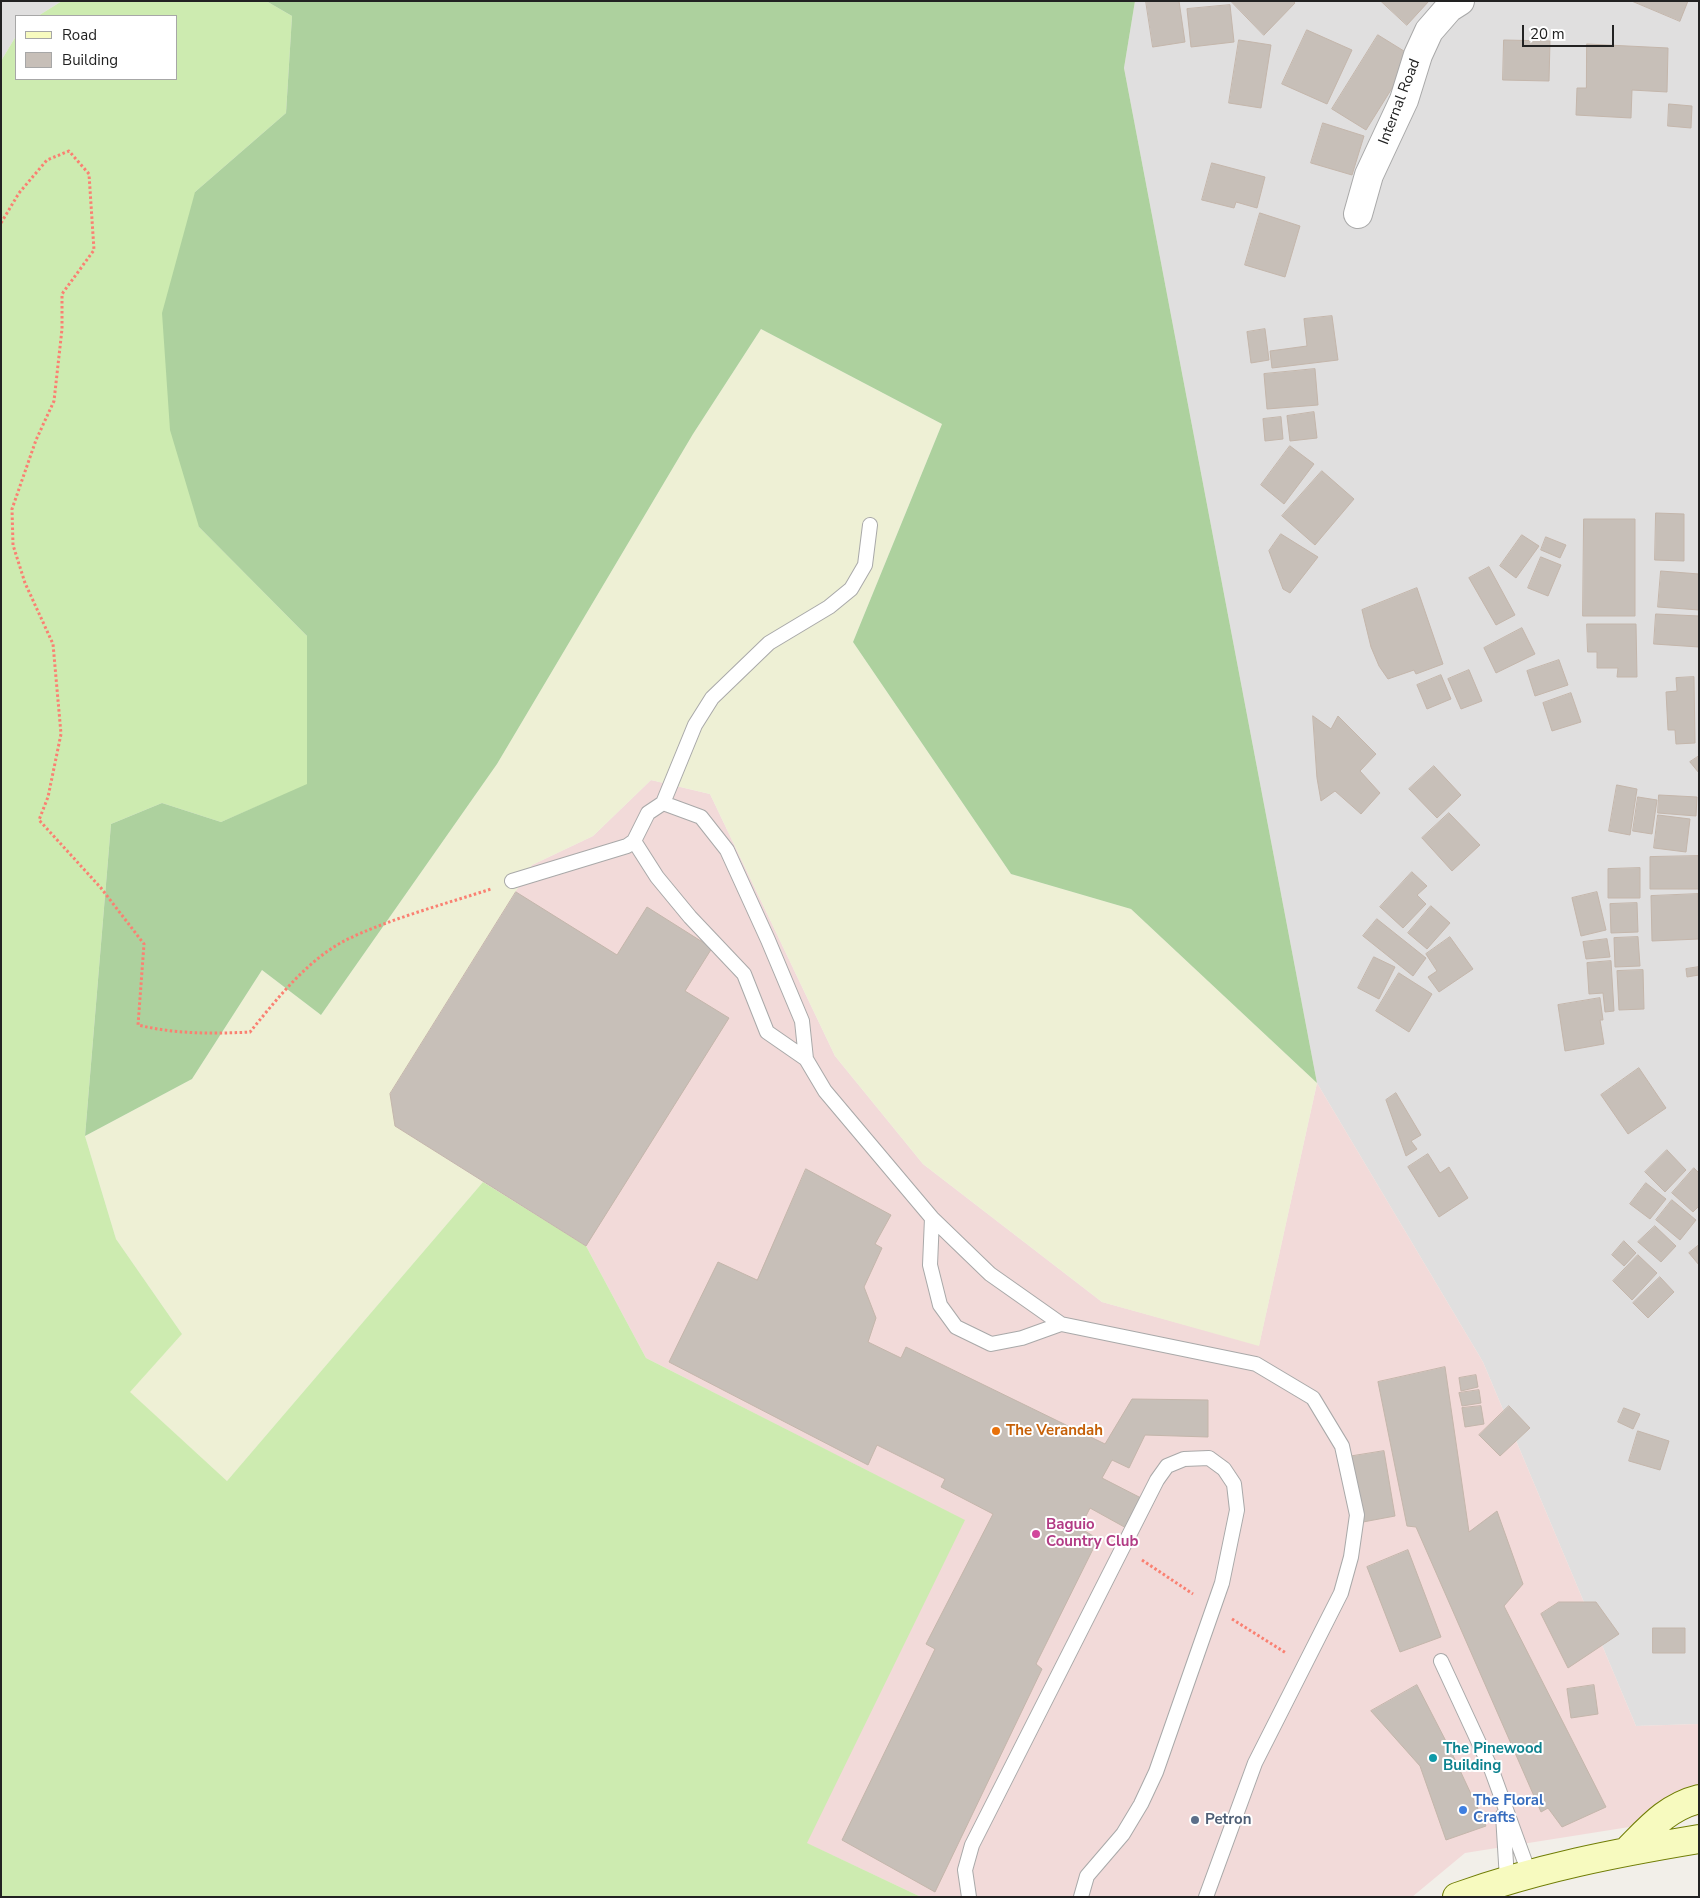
<!DOCTYPE html>
<style>
body{margin:0}
#map{position:relative;width:1700px;height:1898px;overflow:hidden;background:#f2efe9;font-family:"Nunito Sans",sans-serif}
canvas{display:block}
.frame{position:absolute;inset:0;border:2px solid #222;pointer-events:none}
.legend{position:absolute;left:15px;top:15px;width:162px;height:65px;box-sizing:border-box;background:#fff;border:1px solid #a7a7a7;margin:0;padding:6px 9px;list-style:none;font-size:15px;color:#222}
.legend li{display:flex;align-items:center;gap:10px;height:25px}
.legend b{width:25px;border:1px solid #a7a7a7}
.scale{position:absolute;left:1522px;top:25px;width:92px;height:22px;box-sizing:border-box;border:2px solid #222;border-top:0;padding-left:6px;font-size:15px;line-height:18px;white-space:nowrap;color:#222;-webkit-text-stroke:4px #fff;paint-order:stroke}
</style>
<div id="map">
<canvas width="1700" height="1898"></canvas>
<div class="frame"></div>
<ul class="legend">
<li><b style="height:6px;background:#f7fabf"></b>Road</li>
<li><b style="height:14px;background:#c7bfb8"></b>Building</li>
</ul>
<div class="scale">20 m</div>
</div>
<script>
const ctx = document.querySelector('canvas').getContext('2d');
ctx.lineJoin = 'round';
function fillPath(path, color) { ctx.fillStyle = color; ctx.fill(path, 'evenodd'); }
function strokePath(path, color, width, dash) { ctx.strokeStyle = color; ctx.lineWidth = width; ctx.lineCap = dash ? 'butt' : 'round'; ctx.setLineDash(dash || []); ctx.stroke(path); }
function drawText(font, color, halo, rows, align = 'center') {
  ctx.font = font + ' "Nunito Sans",sans-serif'; ctx.lineWidth = 4; ctx.setLineDash([]); ctx.textBaseline = 'middle'; ctx.strokeStyle = halo; ctx.fillStyle = color; for (const [text, x, y, turn = 0] of rows) {
    ctx.save(); ctx.translate(x, y); ctx.rotate((+turn || 0) * Math.PI / 180); ctx.textAlign = isNaN(turn) ? turn : align; if (halo) ctx.strokeText(text, 0, 0); ctx.fillText(text, 0, 0); ctx.restore();
  }
}
fillPath(new Path2D(`
 M1,1H62L38,16H16V36L1,61Z
 M1135,1H1699V1724L1636,1726L1483,1362L1317,1083L1124,68Z`), '#e0dfdf');
fillPath(new Path2D(`
 M651,780L710,794L835,1056L923,1164L1102,1302L1259,1345L1317,1083L1483,1362L1636,1726L1699,1724V1816L1465,1853L1412,1897H921L806,1843L964,1520L646,1358L586,1246L395,1126L390,1094L532,865L593,836Z`), '#f2dad9');
fillPath(new Path2D(`
 M761,329L942,424L853,642L1011,874L1131,909L1317,1083L1259,1346L1102,1302L923,1164L835,1056L710,794L651,780L593,836L532,865L390,1094L395,1126L483,1182L227,1481L129,1392L182,1334L116,1239L85,1136L192,1079L262,970L321,1015L497,764L693,434Z`), '#eef0d5');
fillPath(new Path2D(`
 M62,1H266L292,16L286,113L195,192L199,527L307,636V785L221,822L162,803L111,824L85,1136L116,1239L182,1334L130,1392L227,1481L483,1182L586,1246L646,1358L965,1520L807,1843L921,1897H1V61L16,36V79H176V16H38Z`), '#cdebb0');
fillPath(new Path2D(`
 M266,1H1135L1124,68L1317,1083L1131,909L1011,874L853,642L942,424L761,329L693,434L497,764L321,1015L262,970L192,1079L85,1136L111,824L162,803L221,822L307,784V636L199,527L170,430L162,313L195,192L286,113L292,16Z`), '#add19e');
const building = new Path2D(`
 M1146,1H1179L1185,42L1153,47Z
 M1231,1H1293L1295,3L1264,35Z
 M1381,1H1429L1407,25Z
 M1632,1H1688L1680,21Z
 M1230,5L1234,42L1191,47L1187,9Z
 M1307,30L1352,50L1327,104L1282,84Z
 M1378,35L1412,56L1366,130L1332,109Z
 M1239,40L1271,45L1261,108L1229,103Z
 M1504,40L1550,41L1549,81L1503,80Z
 M1587,44L1668,48L1667,92L1632,90L1631,118L1576,115L1577,88H1586Z
 M1669,104L1692,106L1691,128L1668,126Z
 M1323,123L1364,136L1352,175L1311,163Z
 M1212,163L1265,177L1257,208L1236,202L1234,208L1202,200Z
 M1260,213L1300,226L1285,277L1245,265Z
 M1332,316L1338,360L1272,368L1270,351L1307,346L1304,319Z
 M1265,329L1269,360L1251,363L1247,332Z
 M1315,369L1318,405L1267,409L1264,374Z
 M1314,412L1317,438L1290,441L1287,416Z
 M1281,417L1283,439L1265,441L1263,419Z
 M1290,446L1314,464L1284,504L1261,485Z
 M1322,471L1354,499L1315,545L1282,516Z
 M1656,513L1684,514V561L1655,560Z
 M1584,519H1635V616H1583Z
 M1281,534L1318,557L1290,593L1283,589L1269,551Z
 M1522,535L1539,546L1516,578L1500,566Z
 M1546,537L1566,545L1560,558L1541,550Z
 M1541,557L1561,565L1548,596L1528,588Z
 M1489,567L1515,615L1496,625L1469,578Z
 M1661,571L1699,574V610L1658,607Z
 M1417,588L1443,664L1416,674L1414,670L1388,679L1379,666L1371,647L1362,610Z
 M1656,614L1699,616V647L1654,644Z
 M1587,624H1636L1637,677H1617L1618,668H1597V652H1588Z
 M1522,628L1535,654L1496,673L1484,648Z
 M1559,660L1568,685L1535,696L1527,671Z
 M1469,670L1482,701L1461,709L1448,679Z
 M1441,675L1451,699L1427,709L1417,685Z
 M1694,677L1695,743L1676,744L1675,730H1668L1666,692L1677,691L1676,678Z
 M1571,693L1581,722L1552,731L1543,703Z
 M1313,716L1331,729L1338,716L1376,754L1360,771L1380,793L1361,814L1335,791L1321,801L1317,778Z
 M1699,756V773L1690,762Z
 M1434,766L1461,795L1437,818L1409,789Z
 M1617,785L1637,789L1630,835L1609,831Z
 M1659,795L1697,797L1696,816L1658,813Z
 M1638,797L1657,800L1652,834L1633,831Z
 M1449,813L1480,845L1452,871L1422,838Z
 M1658,815L1690,819L1686,852L1654,848Z
 M1699,856V889H1650V857Z
 M1640,868V898H1608V869Z
 M1412,872L1427,886L1417,895L1426,904L1403,928L1380,907Z
 M516,892L617,955L647,907L712,948L685,991L729,1018L586,1246L395,1126L390,1094Z
 M1597,892L1606,930L1581,936L1572,898Z
 M1698,894L1699,939L1652,941L1651,896Z
 M1637,903L1638,932L1611,933L1610,904Z
 M1431,906L1450,923L1427,949L1408,933Z
 M1377,919L1426,958L1413,976L1363,936Z
 M1450,937L1473,969L1439,992L1428,977L1437,971L1426,954Z
 M1638,937L1640,966L1615,967L1614,938Z
 M1607,939L1610,957L1586,959L1583,942Z
 M1374,957L1395,967L1379,999L1358,988Z
 M1611,961L1614,1011L1605,1012L1603,993L1589,994L1587,963Z
 M1699,967V975L1687,977L1686,969Z
 M1643,970L1644,1009L1619,1010L1617,971Z
 M1399,973L1432,994L1409,1032L1376,1011Z
 M1600,998L1603,1020H1600L1604,1044L1565,1051L1558,1005Z
 M1639,1068L1666,1108L1628,1134L1601,1095Z
 M1396,1093L1421,1135L1411,1141L1417,1149L1406,1156L1386,1100Z
 M1667,1150L1686,1170L1665,1192L1645,1172Z
 M1428,1154L1440,1173L1449,1167L1468,1198L1439,1217L1408,1167Z
 M1694,1168L1699,1173V1206L1693,1212L1672,1193Z
 M806,1169L891,1215L875,1244L882,1248L864,1287L876,1318L868,1342L901,1358L906,1347L1105,1444L1132,1399L1208,1400V1437L1145,1435L1129,1468L1112,1460L1102,1478L1143,1499L1128,1529L1090,1508L1080,1528L1098,1539L1036,1664L1042,1669L935,1892L842,1840L935,1649L926,1644L993,1514L941,1487L945,1479L877,1445L868,1465L669,1362L718,1262L757,1280Z
 M1646,1183L1666,1199L1650,1219L1630,1204Z
 M1672,1200L1696,1220L1680,1240L1656,1220Z
 M1655,1226L1676,1246L1661,1262L1638,1242Z
 M1624,1241L1636,1253L1624,1266L1612,1255Z
 M1699,1245V1265L1689,1253Z
 M1638,1255L1657,1273L1632,1300L1613,1281Z
 M1660,1277L1674,1292L1648,1318L1633,1303Z
 M1445,1367L1469,1532L1497,1511L1523,1584L1504,1606L1606,1807L1562,1827L1548,1808L1541,1812L1416,1527L1407,1526L1378,1382Z
 M1476,1375L1478,1387L1461,1391L1459,1378Z
 M1479,1390L1481,1403L1462,1406L1459,1393Z
 M1481,1406L1484,1424L1465,1427L1462,1408Z
 M1509,1406L1530,1428L1500,1456L1479,1435Z
 M1624,1408L1640,1414L1633,1429L1618,1422Z
 M1638,1431L1669,1441L1660,1470L1629,1461Z
 M1384,1451L1395,1516L1363,1522L1356,1478L1351,1479L1347,1457Z
 M1408,1550L1441,1637L1400,1652L1367,1567Z
 M1559,1602H1596L1619,1634L1568,1668L1541,1614Z
 M1653,1628H1685V1653H1653Z
 M1417,1685L1450,1749L1486,1826L1446,1840L1420,1766L1371,1711Z
 M1594,1685L1598,1714L1571,1718L1567,1689Z`);
fillPath(building, '#c7bfb8');
strokePath(building, '#c4b6ab', 1);
const lane = new Path2D(`
 M870,525L865,565L851,589L829,607L769,643L712,698L695,725L663,803L648,813L634,841L657,877L690,917L744,974L767,1032L806,1059L825,1091L932,1218L990,1274L1061,1324L1256,1364L1313,1398L1342,1446L1357,1515L1351,1557L1341,1593L1255,1763L1206,1897
 M663,803L701,817L727,850L768,940L802,1021L806,1059
 M512,881L627,846L634,841
 M932,1218L930,1265L940,1305L956,1327L991,1344L1022,1338L1061,1324
 M1441,1661L1492,1771L1529,1873
 M1503,1815L1507,1879
 M969,1897L965,1870L972,1845L1157,1480L1167,1466L1184,1459L1209,1458L1224,1469L1234,1484L1237,1510L1222,1583L1156,1772L1141,1804L1123,1834L1087,1876L1081,1897`);
const street = new Path2D(`
 M1358,214L1369,175L1404,100L1418,55L1429,31L1449,8L1460,1`);
const secondary = new Path2D(`
 M1627,1851C1649,1829 1667,1807 1699,1799
 M1457,1897C1538,1868 1615,1853 1699,1839`);
strokePath(lane, '#a9a9a9', 16);
strokePath(street, '#a9a9a9', 30);
strokePath(secondary, '#707d05', 30);
strokePath(new Path2D(`
 M1,223L19,193L47,160L69,151L89,174L94,250L62,294V329L54,401L36,440L12,509L13,545L25,583L53,644L61,734L48,797L39,820L101,888L144,944L138,1025C175,1034 212,1034 250,1032C277,999 307,960 346,940C389,919 445,904 491,889
 M1142,1560L1193,1594
 M1232,1619L1286,1653`), '#fa8072', 3, [2.5, 2.5]);
strokePath(lane, '#fff', 14);
strokePath(street, '#fff', 28);
strokePath(secondary, '#f7fabf', 28);
for (const [x, y, r, color] of [
 [996,1431,5,"#e8710a"],
 [1036,1534,5,"#d1479c"],
 [1433,1758,5,"#0f9aa8"],
 [1463,1810,5,"#3f7fe0"],
 [1195,1820,5,"#5c6f8a"]
]) { const dot = new Path2D(); dot.arc(x, y, r, 0, 2 * Math.PI); ctx.fillStyle = color; ctx.fill(dot); strokePath(dot, '#fff', 2); }
drawText('15px', '#222', '#fff', [
 ["Internal Road",1400,102,-69]
]);
drawText('bold 15px', '#c56008', '#fff', [
 ["The Verandah",1006,1431]
], 'left');
drawText('bold 15px', '#b23c85', '#fff', [
 ["Baguio",1046,1525],
 ["Country Club",1046,1542]
], 'left');
drawText('bold 15px', '#0d838f', '#fff', [
 ["The Pinewood",1443,1749],
 ["Building",1443,1766]
], 'left');
drawText('bold 15px', '#366cbe', '#fff', [
 ["The Floral",1473,1801],
 ["Crafts",1473,1818]
], 'left');
drawText('bold 15px', '#4e5e75', '#fff', [
 ["Petron",1205,1820]
], 'left');
</script>
